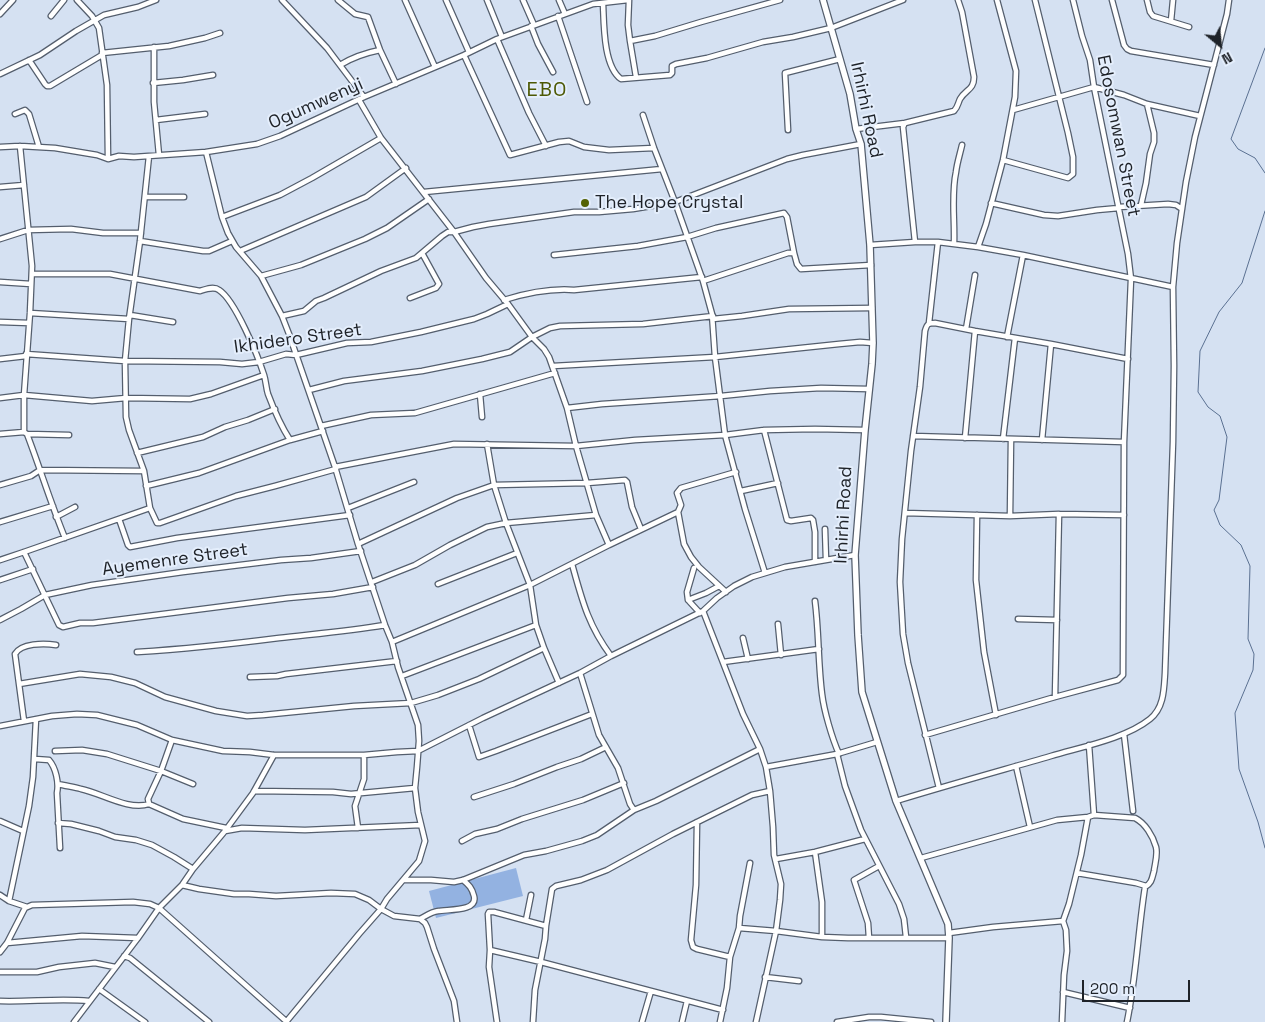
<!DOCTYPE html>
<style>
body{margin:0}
#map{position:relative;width:1265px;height:1022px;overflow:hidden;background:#d5e1f2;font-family:"Space Grotesk",sans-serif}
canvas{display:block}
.north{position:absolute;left:1195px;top:20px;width:50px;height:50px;-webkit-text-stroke:4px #e4eefc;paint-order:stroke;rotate:152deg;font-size:14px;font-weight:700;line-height:20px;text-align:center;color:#1e2228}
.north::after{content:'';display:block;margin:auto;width:18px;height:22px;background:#1e2228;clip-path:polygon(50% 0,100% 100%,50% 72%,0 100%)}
.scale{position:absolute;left:1082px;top:980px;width:108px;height:22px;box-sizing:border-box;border:2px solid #1e2228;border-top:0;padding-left:6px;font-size:15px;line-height:18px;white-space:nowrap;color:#1e2228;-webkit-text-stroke:4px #e4eefc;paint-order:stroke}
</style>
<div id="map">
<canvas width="1265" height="1022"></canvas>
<div class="north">N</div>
<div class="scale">200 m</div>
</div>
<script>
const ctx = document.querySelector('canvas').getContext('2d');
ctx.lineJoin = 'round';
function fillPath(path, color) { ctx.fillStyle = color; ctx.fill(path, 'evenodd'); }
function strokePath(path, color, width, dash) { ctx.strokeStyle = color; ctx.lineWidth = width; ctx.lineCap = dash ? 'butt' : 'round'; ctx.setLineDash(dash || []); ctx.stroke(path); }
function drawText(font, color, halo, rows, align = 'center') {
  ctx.font = font + ' "Space Grotesk",sans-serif'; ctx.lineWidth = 4; ctx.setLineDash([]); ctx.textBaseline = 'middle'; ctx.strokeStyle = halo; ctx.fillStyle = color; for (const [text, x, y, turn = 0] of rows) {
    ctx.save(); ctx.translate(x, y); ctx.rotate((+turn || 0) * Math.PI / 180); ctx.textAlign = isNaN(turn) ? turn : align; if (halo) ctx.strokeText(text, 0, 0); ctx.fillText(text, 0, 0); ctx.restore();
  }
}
fillPath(new Path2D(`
 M516,868L523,896L436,918L429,891Z`), '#93b2e1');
strokePath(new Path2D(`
 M1265,48L1231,139L1238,149L1255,158L1265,173
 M1265,211L1242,283L1219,312L1200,351L1198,392L1208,407L1220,416L1227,437L1219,500L1214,510L1220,525L1241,545L1250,566L1248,639L1254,654L1253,670L1235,713L1239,769L1258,822L1265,848`), '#5a7091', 1);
const minor = new Path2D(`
 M77,0L92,16L99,28L107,85L108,159
 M282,0L327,48L364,97
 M338,0L355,14L368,17L380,50L396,84
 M405,0L435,67
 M446,0L469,52
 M487,0L502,37
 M523,0L534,25
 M559,0L565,14
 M629,0L628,25L630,41L655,36L701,22L780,0
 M1112,0L1124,45L1127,49L1131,51L1214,65
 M1147,0L1150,12L1153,16L1189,27
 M603,3C604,23 603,66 621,79L670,75L672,73V66L676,64L707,58L763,42L793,37L831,28L903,0
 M0,14L13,0
 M51,16L64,0
 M558,16L587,102
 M1171,21L1173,0
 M531,26L538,44L553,72
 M497,39L529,113L546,146
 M630,41L636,77
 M154,47V102L159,155
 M102,53L169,46L205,38L220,33
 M464,55L510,155L559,142L569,141L584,147L609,150L654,148
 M29,60L45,84L47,86H50L102,55
 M340,65C353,57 365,53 380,50
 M0,74L40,55L76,31L104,15L138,7L156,0
 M153,83L183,80L213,75
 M359,100L381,138L454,232L486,278L508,304L532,337L544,349L549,357L567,408L576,446L596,515L609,545
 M1013,110L1094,87L1124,95L1147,104L1200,116
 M15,114L25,110L29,114L39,147
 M643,115L654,148L675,202L703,281L712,314L715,357L725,435L745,509L765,573
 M156,120L205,114
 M856,129L905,123
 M788,130L785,73L840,59
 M20,146L32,266L30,313L24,395V432L27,434C40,468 51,504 65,538
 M0,147L20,146L55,148L97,155L108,159L119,156L134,157L206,152L257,144L280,136L364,97L464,55L497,39L593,4L628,0
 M206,152L222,217L228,233L236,247L261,276L282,316L289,334L335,467L358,544L385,625L392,642L398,667L418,725L419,741L417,767L415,788L418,812L425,841L419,861L387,899L381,909L359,934L286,1022
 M1003,160L1068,178L1073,174V157L1068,133L1035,0
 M0,187L24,185
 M424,192L662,169
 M145,197H184
 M991,203L1044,215L1058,216L1097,210L1119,208
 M1141,205L1146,183L1150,154L1154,142V133L1147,104
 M1119,207L1168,204L1176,205L1182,209
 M222,217L280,195L312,178L381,138
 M0,239L28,230L71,229L103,233H141
 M140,241L203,251H209L232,241
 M915,242L903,127L905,123L909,122L954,111C958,107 958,103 960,99C966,89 974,90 974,77L962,12L958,0
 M954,244C955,220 951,195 956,172C957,163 960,154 962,145
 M870,245L915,242H938L978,247L1023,255L1173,287
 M978,247L986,224L1003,160L1015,97L1016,71L997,0
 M240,251L366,197L406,168
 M554,255L638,246L687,237L716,228L784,213L787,217L794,253
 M32,274H110L200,291C206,289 214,286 219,290C235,300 258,356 264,375C266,381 266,388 268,394C274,410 281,426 290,440
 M261,276L301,265L365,239L387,228L429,199
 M703,281L788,253H794L797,264L801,269L871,265
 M0,282L31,284
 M410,298L436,288L439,284L422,253
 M504,300C527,293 550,288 574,290L702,277
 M30,313L129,319
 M130,315L173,322
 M282,316L304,311L316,301L324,298L381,271L416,258L442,236L448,232H454L473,227L489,224L574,212H599L633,209L675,202L787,159L803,155L861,144
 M713,319L742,316L789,309L872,308
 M0,322L29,323
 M929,323L938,242
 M966,329L975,275
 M1007,337L1023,255
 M26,354L125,361L220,362L242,364L259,362L286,354L296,355L347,343L371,342L421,332L474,319L487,314L508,304
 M0,359L26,356
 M553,366L715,357L839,344L860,342L873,343
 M309,390L344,381L422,371L482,359L510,352L532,337L550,328L560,326L643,324L713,316
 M480,394L482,417
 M0,398L24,395L92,401L126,398L190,399L211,394L264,375
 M567,408L602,404L721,396L770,391L821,388L869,389
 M321,426L371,415L415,413L555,373
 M764,430L787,520L791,521L811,518L813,520L815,532V562
 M0,434L24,432
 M27,434L69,435
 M913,436L1124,442
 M965,438L975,331
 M1003,439L1015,338
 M1042,440L1051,344
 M487,444L494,485L506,523L530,585L536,625L544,648L559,683
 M137,453L203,437L225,427L248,420L275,409
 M335,467L454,444L576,446L635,440L725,435L764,430L815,429L865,430
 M0,485L31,476L40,470L144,471
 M146,486L199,473L290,440L323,431
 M741,491L778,483
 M150,508L157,523H160L236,496L275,486L336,469
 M348,508L414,482
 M905,513L1010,516L1011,439
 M977,515L976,580L984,652L996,715
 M1010,516L1059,514L1124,515
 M56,517L75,507
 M119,519L128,545L130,547L177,538L350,515
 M0,522L53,506
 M825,529L826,560
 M358,544L457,498L494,485L587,483L625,480L627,482L632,507L641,529
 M24,552L59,625L63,627L80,623H93L288,598L333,594L373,587
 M0,560L24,552L150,508L144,471L129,430L126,417L125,361L129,319L140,241L149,156
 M572,564C582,600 588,625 611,656
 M694,568L687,592L688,600L700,613
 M0,580L33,569
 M372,582L415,565L450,545L487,527L506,523L596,515
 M438,584L517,553
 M726,592L699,567L691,557L684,544L678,512L681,505L677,493L681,488L736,472
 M688,600L706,593L719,586
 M815,601C819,632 818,663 822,694C824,711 832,738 839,754
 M703,611L743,714L760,749L766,767L770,791L773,827L774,855L781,884L780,900L776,931L756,1022
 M1018,619L1057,620
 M0,620L21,609L45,595L92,585L183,572L281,560L311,558L361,551
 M778,624L781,655
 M743,638L748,659
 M392,642L530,585L609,545L678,512
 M137,652C185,649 232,644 279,638C314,634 350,631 385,625
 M723,662L819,649
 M580,673L599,735L618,768L630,804L634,810L656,801L760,749
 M402,676L536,625
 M250,677L277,676L286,674L397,661
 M19,684L80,674L111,677L135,683L165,697L216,711L247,716L263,715L354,706L411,703L438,695L479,679L544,648
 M1055,697L1059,514
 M24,721L15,654C21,643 44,643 56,645
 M469,725L479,757L496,751L592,714
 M0,726L52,716L77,714L97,715L137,725L172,740L223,751L250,752L274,755H364L397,752L418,751L483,718L580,673L611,656L703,611L717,598L734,586L752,577L785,567L855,555
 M1124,734L1133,811
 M925,735L1055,697L1118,680L1123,675L1124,442L1131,279L1128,254L1094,87L1090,60L1082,36L1073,0
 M172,740L161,771L148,799L149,804L183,819L226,828
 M1089,745L1094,815
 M55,751L82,750L107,754L161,771L193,784
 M837,754L845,786L861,830L899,904L904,919L906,937
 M35,759L49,760C56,768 59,783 57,793L60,848
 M1016,766L1030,827
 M766,767L837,754L877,742
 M58,784C66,786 74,787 81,789C101,793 129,811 149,804
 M939,788L908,663L903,634L900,582L902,539L911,451L920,387L925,331C927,324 928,323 935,323L975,331L1051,344L1128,359
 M253,793L254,791L333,792L351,794L415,788
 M474,797L514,784L557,767L581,759L606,747
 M896,801C948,785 999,771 1051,756C1081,747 1125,739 1150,719C1164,708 1164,689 1165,673L1173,442L1174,366L1173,287L1177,243L1186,182L1195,137L1227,14L1229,0
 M0,821L23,831
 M697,822L696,885L691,940L693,947L697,949L730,957
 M58,823L71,824L99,831L115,837L136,840L152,845L174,857L193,869
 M358,828L355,806L364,779V755
 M225,831L242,828L305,830L421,825
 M462,841L475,834L497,829L522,819L583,800L624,783
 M815,852L822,902V937
 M921,858L1057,820L1088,817L1094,815L1135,818C1145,823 1153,836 1156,847C1158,855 1155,863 1154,871C1152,878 1152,883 1145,887C1138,932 1136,978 1127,1022
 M776,859L815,852L865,839
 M1077,873L1136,883L1146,886
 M404,880H431L454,882L463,880L524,855L546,851L582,841L597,835L634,810
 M182,885L199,889L234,894H249L276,896L331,893L355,894L369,900L381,909L394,916L420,919L425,923L427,927L434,949L454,1001L457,1022
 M0,895L9,901L27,907
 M9,901L29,806L33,777L36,719
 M420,919C426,916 431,912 438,911C448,909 478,912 474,896C472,888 469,885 463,880
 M526,920L531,895
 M739,928L776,931L822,937L848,938H949
 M949,933L993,927L1063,921
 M869,938L868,923L854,880L879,866
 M7,943L82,936L138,938
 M490,950L541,962L651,991L642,1022
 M0,952L7,943L25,908L32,905L133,902L150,904L159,908L287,1022
 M124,956L130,958L209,1022
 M0,972H37L59,967L95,963L115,967
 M765,977L799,981
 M99,989L145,1022
 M651,991L723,1010
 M1063,992L1130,1008
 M0,1001C30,1002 60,998 89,1001
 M74,1022L138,938L159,908L182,885L193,869L225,831L253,793L274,755
 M497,1022L489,967L490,950L488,914L489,912H494L546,926
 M533,1022L535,990L545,939L546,926L552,889L556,886L581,880L607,870L673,834L752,795L770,791
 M682,1022L687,1001
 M720,1022L727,988L730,957L739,928L740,916L750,863
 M837,1022L869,1017H881L931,1022
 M1062,1022L1064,975L1067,951L1066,930L1063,921L1069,904L1081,855L1088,817`);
const tertiary = new Path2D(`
 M823,0L850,94L856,129L861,144L870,245L873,343L872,364L865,430L855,555L858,635L862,692L896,801L948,924L949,938L946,1022`);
strokePath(minor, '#545e6d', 7);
strokePath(tertiary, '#545e6d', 8);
strokePath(minor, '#fff', 4.5);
strokePath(tertiary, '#fff', 5.5);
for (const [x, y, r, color] of [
 [585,203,5,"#546204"]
]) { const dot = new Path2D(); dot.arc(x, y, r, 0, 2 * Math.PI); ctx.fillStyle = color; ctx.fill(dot); strokePath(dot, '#e4eefc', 2); }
drawText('18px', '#1e2228', '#e4eefc', [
 ["Ogumwenyi",316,104,-24],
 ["Irhirhi Road",866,110,78],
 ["Edosomwan Street",1118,136,79],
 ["Ikhidero Street",298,339,-8],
 ["Irhirhi Road",844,515,-87],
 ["Ayemenre Street",175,560,-8]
]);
drawText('18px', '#1e2228', '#e4eefc', [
 ["The Hope Crystal",595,203]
], 'left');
ctx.letterSpacing = '1px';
drawText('20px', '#4d5905', '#e4eefc', [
 ["EBO",547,91]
]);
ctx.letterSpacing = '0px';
</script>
